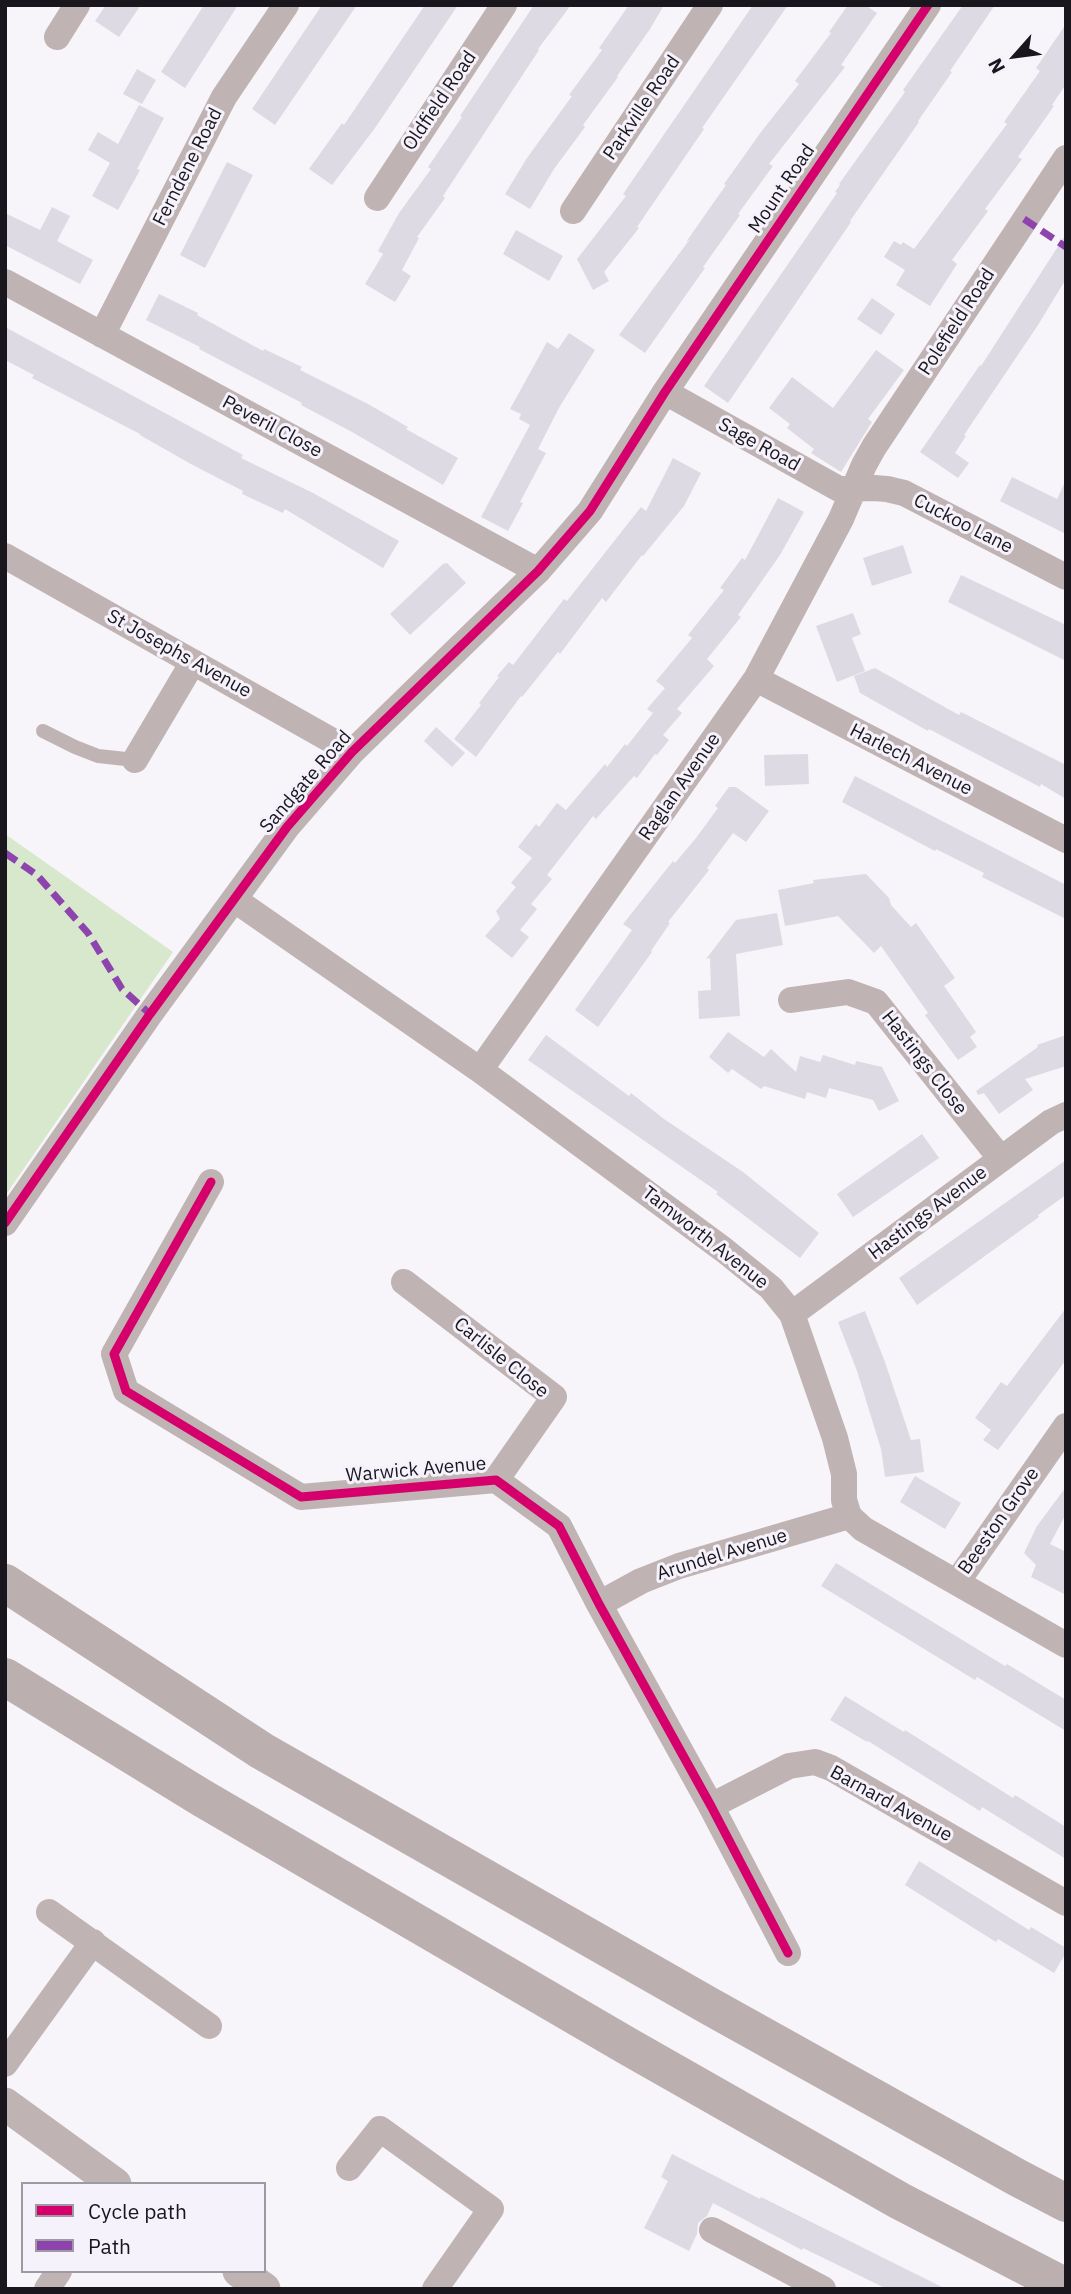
<!DOCTYPE html>
<style>
body{margin:0}
#map{position:relative;width:1071px;height:2294px;overflow:hidden;background:#f7f4fa;font-family:"IBM Plex Sans",sans-serif}
canvas{display:block}
.frame{position:absolute;inset:0;border:7px solid #19161e;pointer-events:none}
.legend{position:absolute;left:21px;top:2182px;width:245px;height:91px;box-sizing:border-box;background:#f6f2fc;border:2px solid #9e9aa3;margin:0;padding:9px 12px;list-style:none;font-size:21px;color:#19161e}
.legend li{display:flex;align-items:center;gap:14px;height:35px}
.legend b{width:35px;border:2px solid #9e9aa3}
.north{position:absolute;left:980px;top:21px;width:70px;height:70px;-webkit-text-stroke:5px #f6f2fc;paint-order:stroke;rotate:242deg;font-size:19px;font-weight:700;line-height:28px;text-align:center;color:#19161e}
.north::after{content:'';display:block;margin:auto;width:24px;height:32px;background:#19161e;clip-path:polygon(50% 0,100% 100%,50% 72%,0 100%)}
</style>
<div id="map">
<canvas width="1071" height="2294"></canvas>
<div class="frame"></div>
<ul class="legend">
<li><b style="height:9px;background:#d6006c"></b>Cycle path</li>
<li><b style="height:9px;background:#8e44ad"></b>Path</li>
</ul>
<div class="north">N</div>
</div>
<script>
const ctx = document.querySelector('canvas').getContext('2d');
ctx.lineJoin = 'round';
function fillPath(path, color) { ctx.fillStyle = color; ctx.fill(path, 'evenodd'); }
function strokePath(path, color, width, dash) { ctx.strokeStyle = color; ctx.lineWidth = width; ctx.lineCap = dash ? 'butt' : 'round'; ctx.setLineDash(dash || []); ctx.stroke(path); }
function drawText(font, color, halo, rows, align = 'center') {
  ctx.font = font + ' "IBM Plex Sans",sans-serif'; ctx.lineWidth = 6; ctx.setLineDash([]); ctx.textBaseline = 'middle'; ctx.strokeStyle = halo; ctx.fillStyle = color; for (const [text, x, y, turn = 0] of rows) {
    ctx.save(); ctx.translate(x, y); ctx.rotate((+turn || 0) * Math.PI / 180); ctx.textAlign = isNaN(turn) ? turn : align; if (halo) ctx.strokeText(text, 0, 0); ctx.fillText(text, 0, 0); ctx.restore();
  }
}
fillPath(new Path2D(`
 M5,834L173,952L5,1196Z`), '#d8e8cd');
fillPath(new Path2D(`
 M106,5H141L119,37L95,21Z
 M204,5H238L185,88L161,72Z
 M322,5H357L275,125L252,109Z
 M425,5H458L375,128L332,185L309,169L342,123L344,125Z
 M534,5H571L538,49L539,50L443,196L445,198L417,237L419,238L402,270L411,276L395,302L365,284L383,254L378,251L399,213L431,169L428,167L462,117L460,116Z
 M629,5H664L650,29L617,76L618,77L583,125L585,127L554,169L530,209L505,194L527,158L572,96L569,95L602,50L599,48Z
 M753,5H788L702,128L704,129L637,227L639,228L604,272L609,281L593,290L577,259L626,196L623,194Z
 M848,5H865L877,13L841,65L845,67L769,164L773,166L738,214L740,215L703,267L705,268L645,353L619,335L690,239L686,242L726,185L724,184L761,132L799,84L795,81L831,33L829,32Z
 M963,5H995L950,71L952,72L918,121L919,122L850,221L851,222L728,403L704,386L837,193L835,192L840,185L839,184L905,92L903,90Z
 M1066,24V84L1052,105L1054,106L1018,157L1022,159L985,209L988,211L952,260L957,264L930,306L896,285L905,270L884,257L894,241L901,245L903,242L914,249L1007,124L1004,122L1040,71L1036,68Z
 M137,69L156,80L142,104L123,94Z
 M139,105L164,118L137,169L140,170L118,210L92,196L110,163L88,150L98,132L118,144Z
 M227,162L253,175L205,268L180,255Z
 M52,207L70,216L57,241L93,260L80,284L5,245V213L40,230Z
 M516,230L563,256L549,281L503,254Z
 M1066,234V279L1038,325L964,435L966,436L955,453L969,463L958,478L920,452L980,365L981,366Z
 M159,294L198,313L197,315L263,351L264,349L302,367L300,370L368,404L408,427L406,429L458,458L443,485L352,432L301,405L302,403L199,349L200,347L146,320Z
 M872,298L895,314L881,335L857,319Z
 M5,327L243,455L241,458L313,493L399,541L383,568L285,509L283,513L242,494L243,491L189,463L140,435V434L32,378L34,375L5,360Z
 M569,333L595,350L560,406L538,449L546,453L520,502L523,503L508,531L481,517L530,425L519,419L521,414L510,409L547,342L558,349Z
 M876,350L904,370L868,419L872,422L841,472L811,453L814,449L787,428L790,424L769,408L792,377L833,408Z
 M673,458L701,473L684,506L643,556L642,555L606,602L602,598L560,654L558,652L522,697L521,696L476,757L454,739L481,705L479,703L499,677L497,676L509,662L513,665L564,599L567,601L641,507L646,511Z
 M1012,477L1057,499L1066,480V534L1000,501Z
 M778,498L804,512L780,555L738,615L741,617L707,659L714,666L677,709L682,713L663,735L669,740L657,755L655,754L637,778L634,776L596,819L593,816L547,875L552,879L531,904L537,909L520,930L529,937L512,958L485,936L500,919L496,911L516,887L511,883L532,858L518,847L536,824L539,827L557,803L566,810L605,764L607,767L625,744L627,746L653,713L647,709L665,688L656,681L692,638L688,635L724,590L720,588L742,558L745,560Z
 M903,545L912,573L872,586L863,558Z
 M447,563L466,583L410,635L390,614L443,564Z
 M961,575L1066,625V661L948,602Z
 M853,613L861,634L852,638L865,671L837,682L816,626Z
 M875,668L959,715L961,712L1066,765V799L1041,784L1040,787L929,729L928,731L860,693L854,676Z
 M436,727L465,753L452,767L424,741Z
 M808,754L809,784L765,786L764,755Z
 M855,776L1066,885V919L982,877L984,873L936,849L935,851L842,802Z
 M729,787H736L769,811L746,842L733,833L707,868L709,870L668,922L670,923L651,951L652,952L598,1027L575,1010L632,930L623,924L673,861L675,863L696,838L718,808L715,806Z
 M866,874L889,898L891,905L911,927L916,923L955,978L944,986L976,1032L970,1037L977,1047L958,1060L925,1015L928,1013L881,946L874,953L838,916L785,926L778,890L814,883L813,880Z
 M777,913L783,945L736,954L740,1016L699,1019L698,991L711,990L710,958L706,959L736,920Z
 M728,1032L764,1057L771,1049L796,1072L800,1056L820,1062L823,1055L855,1065L856,1061L882,1067L899,1101L879,1111L873,1100L829,1088L826,1098L807,1092L805,1099L764,1086L761,1089L732,1069L728,1073L709,1057Z
 M546,1035L629,1096L631,1093L664,1119L743,1172L819,1233L800,1258L716,1194L718,1192L528,1060Z
 M1066,1035V1066L1025,1079L1033,1090L999,1114L984,1093L978,1095L976,1091L1038,1047L1037,1045Z
 M922,1134L939,1158L853,1217L837,1194Z
 M1066,1160V1195L1038,1215L1039,1217L917,1305L899,1278Z
 M1066,1308V1360L998,1450L983,1440L991,1430L975,1418L1001,1382L1007,1386Z
 M865,1311L885,1362L911,1440L920,1439L924,1472L885,1477L881,1449L857,1371L838,1322Z
 M915,1476L961,1503L945,1529L900,1502Z
 M1066,1487V1514L1050,1544L1066,1552V1595L1031,1577L1036,1565L1024,1553L1037,1526Z
 M836,1563L1005,1666L1007,1664L1066,1700V1731L977,1677L975,1680L821,1586Z
 M845,1696L904,1732L905,1730L1013,1798L1015,1795L1066,1827V1859L982,1807L980,1811L868,1741L867,1742L830,1720Z
 M919,1861L1029,1930L1031,1927L1066,1948V1953L1054,1973L998,1939L996,1942L905,1885Z
 M672,2154L760,2199L761,2197L946,2289H887L803,2248L802,2250L713,2203L707,2216L698,2223L697,2234L689,2251L644,2228L668,2181L661,2177Z`), '#dedae4');
strokePath(new Path2D(`
 M43,731L75,747L98,756L135,760`), '#bfb3b3', 14);
strokePath(new Path2D(`
 M57,37L77,5
 M377,198L504,5
 M573,211L710,5
 M5,282L538,571
 M102,335L224,97L286,5
 M665,392L839,489L874,488L887,489L904,493L1066,577
 M5,556L352,752
 M756,679L1066,840
 M135,760L193,662
 M235,900L480,1070L724,1250L771,1288L792,1314L835,1438L844,1474V1500L849,1516L863,1529L1066,1645
 M791,1000L848,992L876,1002L1001,1159
 M480,1070L756,679L841,519L864,465L874,447L1066,158
 M211,1182L114,1354L126,1391L301,1497L496,1480L559,1526L599,1604L711,1806L788,1953
 M5,1223L150,1014L287,827L352,752L538,571L590,511L665,392L928,5
 M404,1282L554,1397L496,1480
 M792,1314L1051,1122L1066,1115
 M957,1582L1066,1426
 M599,1604L641,1581L679,1566L849,1516
 M711,1806L789,1766L815,1762L831,1768L1066,1903
 M49,1912L209,2026
 M5,2064L93,1942
 M349,2168L380,2129L491,2209L435,2289
 M712,2230L823,2289
 M47,2289L59,2271`), '#bfb3b3', 26);
strokePath(new Path2D(`
 M5,2104L115,2184
 M239,2271L264,2289`), '#bfb3b3', 33);
strokePath(new Path2D(`
 M5,1583L262,1751L711,2007L1018,2178L1066,2203
 M5,1677L202,1798L629,2047L900,2201L1066,2287`), '#bbafaf', 38);
strokePath(new Path2D(`
 M1024,219L1066,247
 M5,853L37,875L88,933L122,989L150,1014`), '#8e44ad', 7, [14, 7]);
strokePath(new Path2D(`
 M211,1182L114,1354L126,1391L301,1497L496,1480L559,1526L599,1604L711,1806L788,1953
 M5,1223L150,1014L287,827L352,752L538,571L590,511L665,392L928,5`), '#d6006c', 9);
drawText('19px', '#19161e', '#f6f2fc', [
 ["Oldfield Road",440,101,-56],
 ["Parkville Road",642,108,-56],
 ["Ferndene Road",188,167,-63],
 ["Mount Road",782,189,-56],
 ["Polefield Road",957,322,-57],
 ["Peveril Close",272,427,28],
 ["Sage Road",759,445,29],
 ["Cuckoo Lane",963,524,27],
 ["St Josephs Avenue",179,654,29],
 ["Harlech Avenue",911,760,27],
 ["Sandgate Road",306,782,-49],
 ["Raglan Avenue",680,787,-55],
 ["Hastings Close",924,1063,52],
 ["Hastings Avenue",928,1213,-37],
 ["Tamworth Avenue",705,1238,38],
 ["Carlisle Close",501,1358,39],
 ["Warwick Avenue",416,1470,-5],
 ["Beeston Grove",999,1521,-55],
 ["Arundel Avenue",722,1555,-17],
 ["Barnard Avenue",891,1804,29]
]);
</script>
